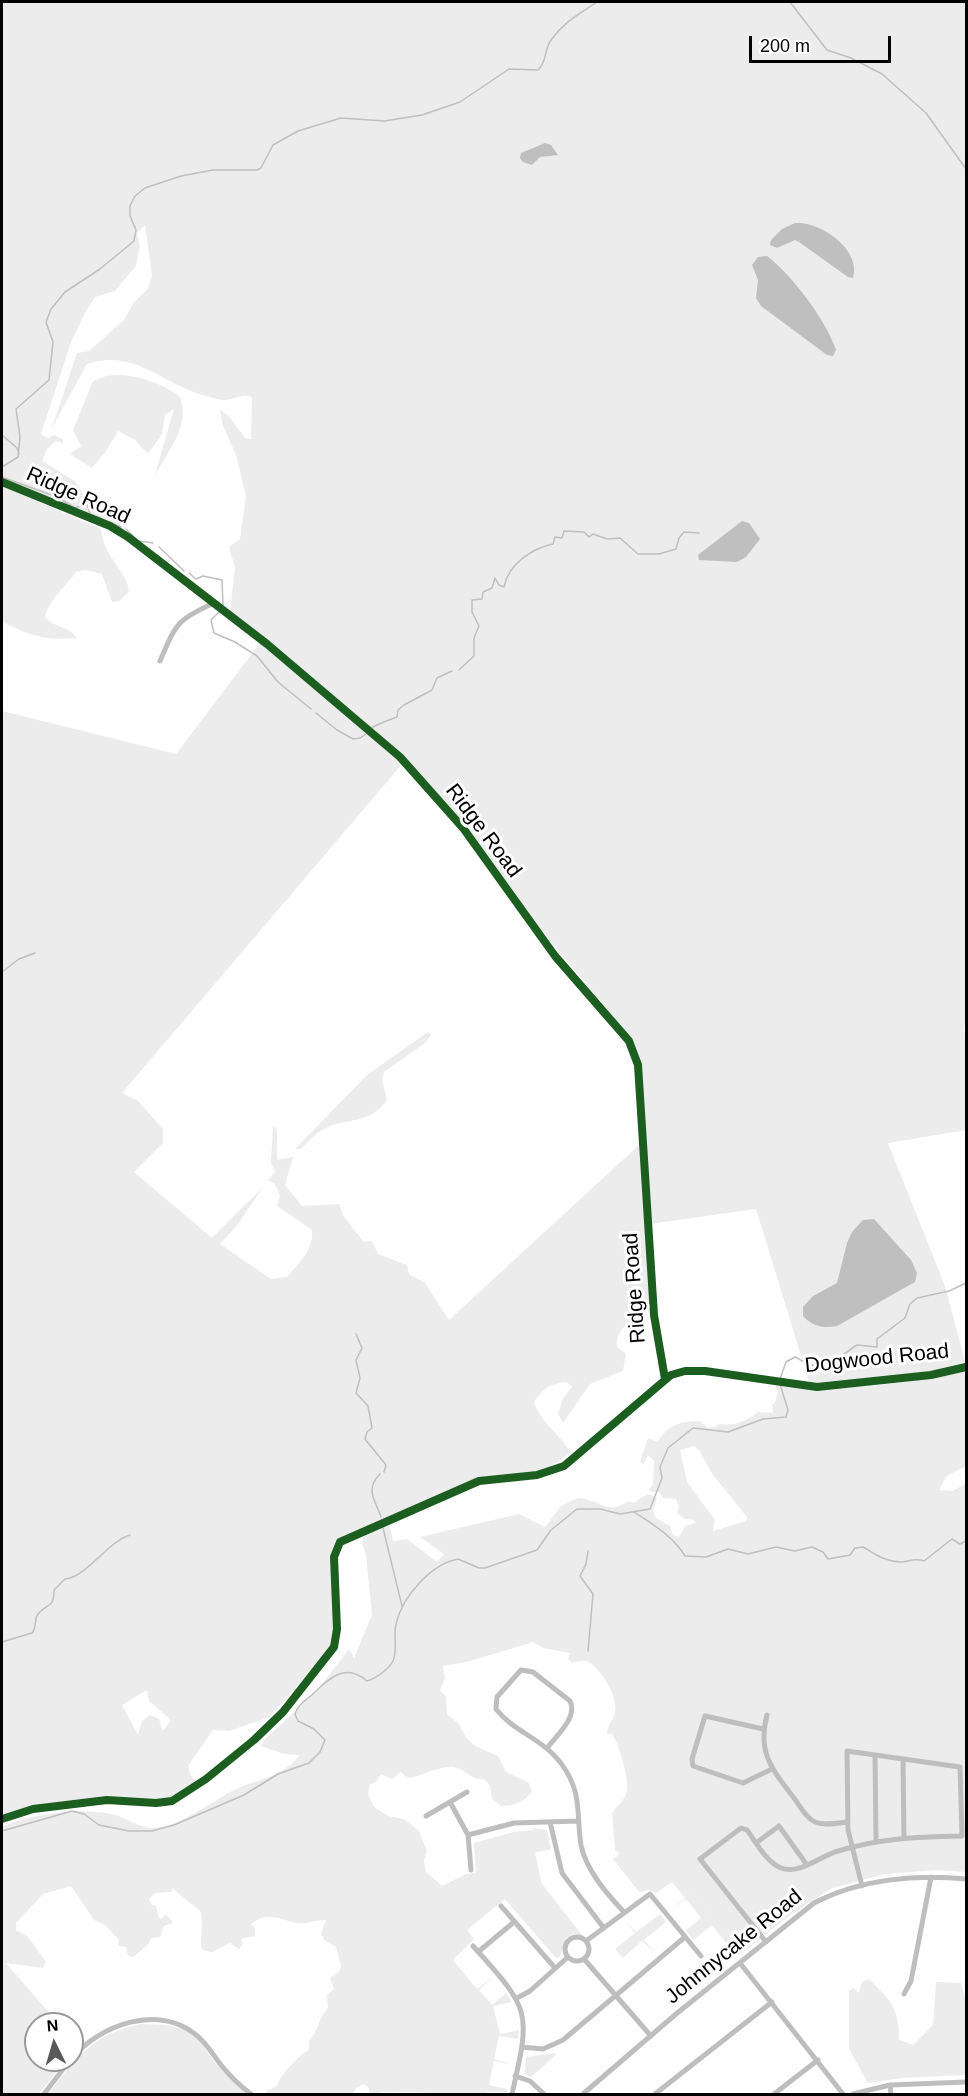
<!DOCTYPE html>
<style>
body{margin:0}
#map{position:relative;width:968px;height:2096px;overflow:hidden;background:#fff;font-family:Arial,sans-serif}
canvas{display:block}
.frame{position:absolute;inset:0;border:3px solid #000;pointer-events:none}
.north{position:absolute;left:24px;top:2012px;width:60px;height:60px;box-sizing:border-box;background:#fff;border:2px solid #999;border-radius:50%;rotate:355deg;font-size:16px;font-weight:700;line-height:24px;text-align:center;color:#000}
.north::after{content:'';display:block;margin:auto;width:21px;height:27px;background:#595959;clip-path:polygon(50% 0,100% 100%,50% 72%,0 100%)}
.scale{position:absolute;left:749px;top:36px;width:142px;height:27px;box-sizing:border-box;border:3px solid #000;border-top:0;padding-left:8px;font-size:18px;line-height:21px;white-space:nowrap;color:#000;-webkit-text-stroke:4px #fff;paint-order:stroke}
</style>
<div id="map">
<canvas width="968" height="2096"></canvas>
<div class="frame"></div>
<div class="north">N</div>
<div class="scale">200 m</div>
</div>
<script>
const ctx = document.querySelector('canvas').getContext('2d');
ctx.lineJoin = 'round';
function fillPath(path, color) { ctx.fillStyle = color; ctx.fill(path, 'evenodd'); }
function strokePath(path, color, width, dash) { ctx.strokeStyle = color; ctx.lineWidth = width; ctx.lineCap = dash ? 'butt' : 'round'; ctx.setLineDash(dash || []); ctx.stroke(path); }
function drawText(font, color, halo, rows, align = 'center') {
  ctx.font = font + ' Arial,sans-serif'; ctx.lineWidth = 6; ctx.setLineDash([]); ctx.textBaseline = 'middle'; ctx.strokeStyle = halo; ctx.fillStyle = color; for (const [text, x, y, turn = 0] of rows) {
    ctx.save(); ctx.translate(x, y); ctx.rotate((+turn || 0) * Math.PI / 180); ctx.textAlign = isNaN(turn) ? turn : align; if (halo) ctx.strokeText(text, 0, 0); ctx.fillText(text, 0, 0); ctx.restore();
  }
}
fillPath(new Path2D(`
 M2,2H966V1014L964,1032L966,1033V1130L888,1143L945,1286L966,1365L931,1373L810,1385L756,1209L650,1224L640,1059L633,1040L532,919L466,827L408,762L230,612L235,568L229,547L240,539L246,496L236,455L222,423L220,410L228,415L246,439H251L252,397C242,393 234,400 224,400C218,400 211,397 206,396C162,385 136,348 87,364L52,428L77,353L89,351L124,320L134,302L147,290L152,276L145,225L137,233L140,245L136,266L115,291L95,297L86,311L71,342L41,434L48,438L54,435L63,439V443L56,441L47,449L42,461L75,481L86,498L110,509L118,517L120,528L2,479Z
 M106,376C130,372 161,382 180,397C191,428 166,452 154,478L174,409L165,415L162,434L148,454L135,440L118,431L106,451L92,468L70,454L81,446L73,430L93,381Z
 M2,486L101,529C104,559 128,571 129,592L119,601L112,602L102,574L85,570L76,572C65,588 49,599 45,617C54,628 69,626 77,638C47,641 28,636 2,621Z
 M260,643L403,763L122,1093L138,1101L163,1129V1143L134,1172L212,1238L263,1187L238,1224L220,1244L271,1279L287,1277C299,1263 314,1250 312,1230L277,1206L280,1196L275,1184L268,1180L275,1172L271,1163L273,1126L277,1130V1160L293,1157L285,1185L302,1206L339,1204L344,1217L364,1242L372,1241L378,1254L407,1265L409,1274L425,1283L449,1320L640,1144L650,1310C635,1320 615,1326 617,1347L626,1354L623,1371L590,1384L563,1423L558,1414L563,1398L572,1387L567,1382C552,1383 542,1389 534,1402C540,1422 561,1435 571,1453L546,1469L547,1470L479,1477L337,1539L332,1548L334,1620L331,1647L270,1717L229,1731L213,1730L188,1766L191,1776L198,1783L171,1798L155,1801L118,1797L84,1800L3,1814L2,711L176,754ZM147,1690L149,1701L171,1720L163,1731L159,1719L150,1715L142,1721L138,1735L122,1705Z
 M428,1032L431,1035L425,1043L384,1072L382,1080L387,1100C374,1119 357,1119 337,1124C322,1127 311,1138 301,1149H295L367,1075Z
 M966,1370V1466L947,1476L939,1490L952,1491L966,1484V1872L936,1870L885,1874L832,1888L789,1916L741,1954L661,1852L740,1953L736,1956L712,1925L693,1940L686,1930L701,1918L686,1899L671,1911L685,1898L672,1882L656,1893L649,1890L639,1892L613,1859L620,1854L615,1850L612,1813C616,1807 624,1801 626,1794C631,1783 619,1744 612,1734H607C608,1723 613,1721 615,1712C619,1698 599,1665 586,1661C582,1660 576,1662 572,1663L568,1659L570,1653L543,1648L533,1642L467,1662L443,1666L445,1678L440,1690L446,1697L447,1714L458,1723L466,1737L475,1746L498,1756L506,1772L528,1782L532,1791C527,1801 511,1807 501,1806L492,1799L490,1786L484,1779C471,1781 466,1769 454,1767C442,1765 412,1779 409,1778C406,1777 403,1774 401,1772L392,1779L381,1774L375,1783L370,1784L368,1794L374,1807L388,1816L404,1819L419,1831L427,1851L424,1861L426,1872L442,1886L466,1874L476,1873L474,1843L514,1832L533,1830V1828L547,1830L551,1849L535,1853L542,1884L582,1935L573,1934L566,1938L560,1957L556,1958L505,1899L467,1930L474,1939L453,1960L477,1989L493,1977L479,1990L492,2005L506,1993L512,2002L493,2006L500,2034L519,2030L518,2039L499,2036L494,2059L512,2065L494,2061L489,2085L507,2089V2092H487L486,2094L385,2092L370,2094L368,2087L364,2084L356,2088L353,2094H267L266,2091L277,2086C280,2075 299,2055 309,2050V2041C319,2031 318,2018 328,2008L327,1995L334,1989L330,1978L339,1972L341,1966L336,1947L324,1940L321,1933L326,1920C316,1919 306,1925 297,1923C281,1919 266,1911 251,1924L255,1928V1936L241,1939L243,1944L239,1949L230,1943L212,1952L202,1950C199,1937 205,1923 200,1911L172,1888V1892L155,1893L149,1899L152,1905L156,1906L159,1918L161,1919L166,1914L173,1923L164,1926L160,1937L151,1938L149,1944L133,1957L128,1956L126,1947L118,1946L119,1940L105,1925L94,1920L71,1886L43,1894L16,1923V1930L28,1937L46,1962L43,1968L6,1963L59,2024H36V2060H66L39,2094H2V1827C28,1814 86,1807 115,1815C130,1819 135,1827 153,1828C179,1828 213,1800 236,1789C251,1782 269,1779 283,1770C290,1766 296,1761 299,1755L285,1754L261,1746L265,1739L315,1693L349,1649L354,1658L372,1615L366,1555L362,1543L364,1536L389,1522L393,1541L407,1539L437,1562L444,1554L420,1537L519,1514L545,1527L561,1506L578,1498C599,1499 608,1516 628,1501L634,1503C643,1497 647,1491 657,1498L653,1511L656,1518L670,1526L673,1535L679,1537L685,1526L695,1523L694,1520L685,1519L677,1513L679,1507L676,1499L663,1498L659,1492H651L649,1489L653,1485L654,1461L648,1455L644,1464L640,1462L648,1438L658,1442C667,1425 681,1421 700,1421L708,1428L715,1427L719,1424C733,1427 747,1421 758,1412L773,1413L772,1405L775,1403L778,1391L774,1383C828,1395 913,1383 966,1370ZM694,1446L699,1450L713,1475L747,1517L746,1521L713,1531L715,1520L687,1482L680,1450Z
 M660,1914L666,1922L644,1940L656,1954L642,1941L623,1958L615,1949L635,1933L624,1919L636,1932Z
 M869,1979C891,2001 899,2008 899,2040L913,2045L933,2025L936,1982L961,1983L966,2001V2075L901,2078L868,2083L849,2049V1991L853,1988L859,1993L862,1982Z
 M141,2024L166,2025L184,2029L198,2039L216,2064L246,2094H48C77,2057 92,2034 141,2024Z
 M555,2053L556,2055L531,2077L525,2074L526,2057Z`), '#ececec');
fillPath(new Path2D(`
 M545,143L551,145L558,155L540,157L532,165L523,162L520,158L521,153Z
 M795,223C821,221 862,250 853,278L848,277L799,242L795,240L777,248L770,245L771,240L782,229Z
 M767,256C792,275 826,320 836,350L833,356L827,355L761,306L756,298L758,280L752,265L758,257Z
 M742,521L749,523L760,539L746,557L737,562L699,560L698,555Z
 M874,1219L911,1260L917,1273L915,1282L837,1326C824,1329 812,1326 803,1316V1307L813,1296L837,1283L847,1243L852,1232L863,1220Z`), '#bfbfbf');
strokePath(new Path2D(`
 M790,2L827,50L851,58L882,74L926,113L966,169
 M2,435L17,448L19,454
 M2,467L18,457L20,437L16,409L49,380L53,342L46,322L51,309L65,292L100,269L134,241L136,230L130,216V206L135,196L145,188L181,176L213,170H257L261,168L273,145L298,131L341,118L384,121L422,115L460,102L509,69L538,70C547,62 544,50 551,40C565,21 578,15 597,2
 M2,477L57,497L75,508L87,504L90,514L121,527
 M126,529L138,541L153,543
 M159,547L184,571
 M189,573L196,579L203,576L222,580L223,605
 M219,612L211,620L214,633L235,642L257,656L278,682L311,709
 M459,670L474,656V638L479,626L472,612V600L482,599L483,592L492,588L495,578L499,585L504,587C508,564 533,548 553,544L555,537L562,538L564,531L584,532L589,537L593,534L607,539L620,538L638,554H659L676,549L679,538L684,532L699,533
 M316,713L337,730L353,739L360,738L366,734
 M370,729C379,723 387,721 397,717L398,710L404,705L432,690L437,678L452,671
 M2,972L19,959L35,953
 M356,1334L362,1348L356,1360L360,1378L356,1393L368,1406L372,1428L367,1432L365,1439L386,1465L384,1472
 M780,1379L786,1362L795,1357C800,1359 803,1362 808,1364C828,1372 842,1354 857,1345L877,1347V1339L905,1318L910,1304L917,1298L949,1291L966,1283
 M380,1474C364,1490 376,1501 381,1517
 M634,1512C652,1524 673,1536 685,1556L706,1557L728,1549L748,1554L776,1547L795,1551L812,1547L823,1552L828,1559L850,1555L855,1548L863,1547C876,1554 883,1561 900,1562C909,1562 914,1557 924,1561L952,1539L960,1544L966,1541
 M383,1528L402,1606
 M2,1642L32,1633C37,1627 34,1619 38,1614C48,1602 54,1609 54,1590L65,1579C87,1577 107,1542 130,1535
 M588,1651L593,1594L580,1576L586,1564L588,1551
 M2,1831L72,1811L84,1814L99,1825L129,1831H152L174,1825L244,1795L278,1774L309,1763L320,1752L325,1740L314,1729L298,1721L295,1714C298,1704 307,1700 314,1693C330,1677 346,1663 367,1681C375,1679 389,1669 393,1661C398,1651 393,1636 396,1624C402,1597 431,1564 458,1559L479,1568H485L537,1550L551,1530L577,1509H600L620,1514L650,1509L662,1478L660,1467L668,1448L693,1428L728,1432L763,1419L786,1417L788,1410L780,1384
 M914,2094H915`), '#bfbfbf', 1.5);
strokePath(new Path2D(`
 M2,482L110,526L128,537L267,644L400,757L463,828L555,956L629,1041L638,1065L654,1315L665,1379
 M160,661C176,624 176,620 214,603
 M767,1715C757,1753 772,1769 794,1798C800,1806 806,1818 815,1822C825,1826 838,1823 848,1822
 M763,1729L705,1716L692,1759L693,1766L743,1783L772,1769
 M548,1747C557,1735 578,1717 570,1701L533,1672L521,1670L497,1697L496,1709C517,1736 551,1739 570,1778C581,1800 577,1822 581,1845C586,1870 607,1894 623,1911
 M875,1755L876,1840
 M903,1759L904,1838
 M450,1802L468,1835L471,1870
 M426,1816L467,1792
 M2,1819L33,1809L107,1800L156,1803L172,1801L206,1779L254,1740L283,1712L334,1647L337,1629L334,1557L340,1542L479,1481L537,1475L564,1466L671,1375L685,1371H705L817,1387L931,1375L966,1367
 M550,1822L562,1873L603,1927
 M468,1835L514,1823L579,1821
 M756,1843L779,1826L807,1865
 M501,1906L555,1968
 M565 1949a12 12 0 1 1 24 0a12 12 0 1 1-24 0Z
 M586,1941L650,1894L701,1956
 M766,1942L700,1859L741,1828L747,1830C756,1842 766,1862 781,1868C800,1875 820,1856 838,1851C881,1838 917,1837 962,1836L960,1767L847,1751L848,1830L862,1886
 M473,1946C531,2010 531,2011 512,2094
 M478,1952L514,1922
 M584,1959L651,2036
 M740,1963L843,2094
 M904,1994L911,1981L931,1877
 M517,1998L530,1991L568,1957
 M522,2047L543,2049L563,2040L685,1937
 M72,2058C100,2025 157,2004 195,2034C206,2042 213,2055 221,2065C230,2076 240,2086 251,2094
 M515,2076L530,2081L544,2094
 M890,2085L891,2094
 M44,2094L70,2060
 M583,2094L676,2014L814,1903C860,1879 916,1874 966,1879
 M655,2094L772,2002
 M774,2094L818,2060
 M853,2094L890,2085L966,2082`), '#bebebe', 5);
strokePath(new Path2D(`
 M2,482L110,526L128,537L267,644L400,757L463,828L555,956L629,1041L638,1065L654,1315L665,1379
 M2,1819L33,1809L107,1800L156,1803L172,1801L206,1779L254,1740L283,1712L334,1647L337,1629L334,1557L340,1542L479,1481L537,1475L564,1466L671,1375L685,1371H705L817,1387L931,1375L966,1367`), '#1b5e20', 8);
drawText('21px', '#000', '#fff', [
 ["Ridge Road",78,496,24],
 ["Ridge Road",483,831,53],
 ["Ridge Road",635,1288,-94],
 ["Dogwood Road",877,1359,-6],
 ["Johnnycake Road",734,1947,-39]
]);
</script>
